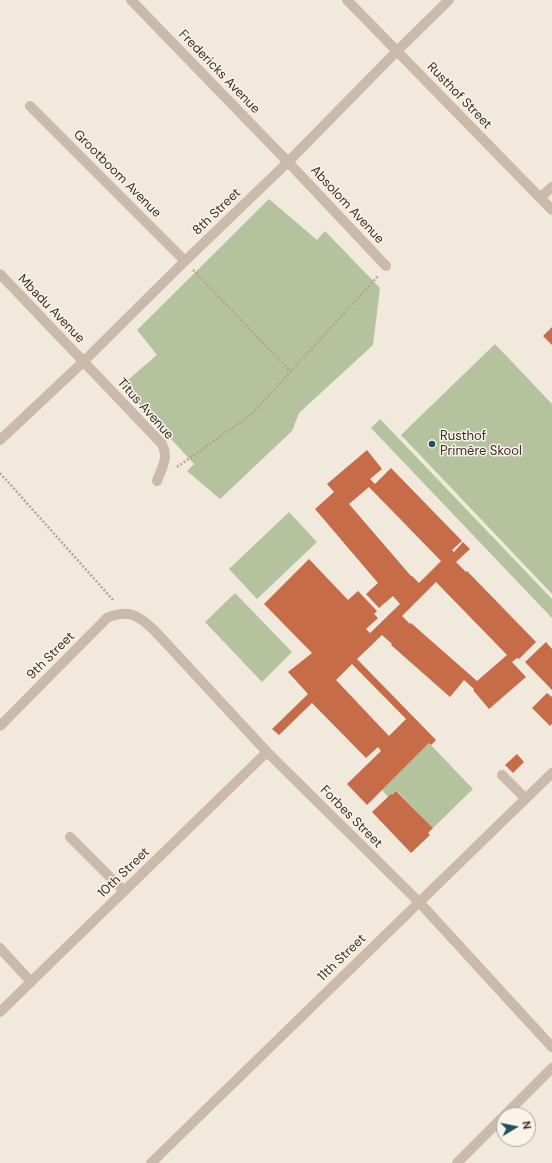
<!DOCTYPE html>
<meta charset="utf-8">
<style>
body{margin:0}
#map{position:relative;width:552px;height:1163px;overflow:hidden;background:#f2e9dd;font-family:"DM Sans",sans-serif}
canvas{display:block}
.north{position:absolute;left:496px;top:1107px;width:40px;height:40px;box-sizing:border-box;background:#faf3ea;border:1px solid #aca49d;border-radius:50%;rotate:80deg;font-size:11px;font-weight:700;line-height:16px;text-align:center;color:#382e29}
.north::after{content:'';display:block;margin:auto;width:14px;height:18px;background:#1e535a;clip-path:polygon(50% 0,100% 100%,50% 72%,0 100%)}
</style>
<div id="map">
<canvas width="552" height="1163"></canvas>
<div class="north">N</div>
</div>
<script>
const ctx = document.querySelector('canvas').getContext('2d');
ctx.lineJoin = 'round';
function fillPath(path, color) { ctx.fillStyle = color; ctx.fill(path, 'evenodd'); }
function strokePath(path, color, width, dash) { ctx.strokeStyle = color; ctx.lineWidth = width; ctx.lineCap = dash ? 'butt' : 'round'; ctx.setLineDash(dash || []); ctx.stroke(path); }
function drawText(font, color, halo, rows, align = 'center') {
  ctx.font = font + ' "DM Sans",sans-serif'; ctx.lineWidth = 3; ctx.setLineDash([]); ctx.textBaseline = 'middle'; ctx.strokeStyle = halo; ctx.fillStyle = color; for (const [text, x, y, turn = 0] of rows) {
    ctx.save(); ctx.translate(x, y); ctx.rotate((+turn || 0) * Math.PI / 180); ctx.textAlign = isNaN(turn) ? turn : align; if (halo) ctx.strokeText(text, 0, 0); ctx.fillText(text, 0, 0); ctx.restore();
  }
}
fillPath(new Path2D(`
 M269,199L317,240L325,231L380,288L373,345L299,413L292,431L220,499L187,471L194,464L122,385L157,355L137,330Z
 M495,344L552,404V594L401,435Z
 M380,419L552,599V618L371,428Z
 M289,512L317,542L257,599L229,569Z
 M235,593L292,652L262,682L205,622Z
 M429,743L473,789L433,828L397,791L388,797L382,790Z`), '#b4c29d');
fillPath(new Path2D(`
 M552,327V345L543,336Z
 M367,450L382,469L370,479L375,484L391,468L462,541L452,550L454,552L463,542L470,549L456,562L466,572L467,571L536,642L519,659L517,658L512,662L526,677L489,709L473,690L474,689L464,680L450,697L391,645L392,644L382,635L357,659L436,740L431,745L429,743L367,805L347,784L381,751L378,747L366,758L312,703L279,735L272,729L308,694L288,672L312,653L264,604L309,559L348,600L358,591L377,611L374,614L378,618L366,629L370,633L400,604L393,596L379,608L366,594L378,583L315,509L334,492L327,484ZM369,487L441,561L419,583L412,576H411L349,504ZM436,582L507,655L477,681L411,623L410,624L402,616ZM352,664L406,719L389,736L336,680Z
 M546,642L552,649V690L525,662Z
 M547,693L552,697V724L550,726L532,708Z
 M517,754L524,762L513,773L505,765Z
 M396,791L433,828L428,833L430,835L411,853L372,812L391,794L392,795Z`), '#c66c48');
strokePath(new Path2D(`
 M193,270L291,372
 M177,467L252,414L378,276
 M0,473L114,601`), '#b7a493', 2.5, [2, 2]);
strokePath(new Path2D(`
 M502,775L525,798
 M70,837L124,891
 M0,948L31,982`), '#cbbaa9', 10);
strokePath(new Path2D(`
 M131,0L288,162L386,266
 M347,0L552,210
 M30,106L185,261
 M540,198L552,187
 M0,274L162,444C169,458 162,467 157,481
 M0,440L83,362L185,261L288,162L397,51L449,0
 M0,726L107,618C129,609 138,615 154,630L267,752L419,902L552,1047
 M0,1012L267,752
 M505,1115L552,1068
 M151,1163L552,773
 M457,1163L504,1116`), '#cbbaa9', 10);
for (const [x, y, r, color] of [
 [432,444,4,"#1e535a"]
]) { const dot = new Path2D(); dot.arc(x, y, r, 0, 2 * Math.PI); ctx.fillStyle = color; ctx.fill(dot); strokePath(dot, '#faf3ea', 1.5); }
drawText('13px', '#382e29', '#faf3ea', [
 ["Fredericks Avenue",219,72,46],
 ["Rusthof Street",459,96,46],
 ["Grootboom Avenue",117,174,45],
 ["Absolom Avenue",347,205,47],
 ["8th Street",217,212,-44],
 ["Mbadu Avenue",51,309,46],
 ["Titus Avenue",145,409,48],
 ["9th Street",51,656,-45],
 ["Forbes Street",351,817,45],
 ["10th Street",124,873,-44],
 ["11th Street",342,958,-44]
]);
drawText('13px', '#382e29', '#faf3ea', [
 ["Rusthof",440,437],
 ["Primêre Skool",440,452]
], 'left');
</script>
